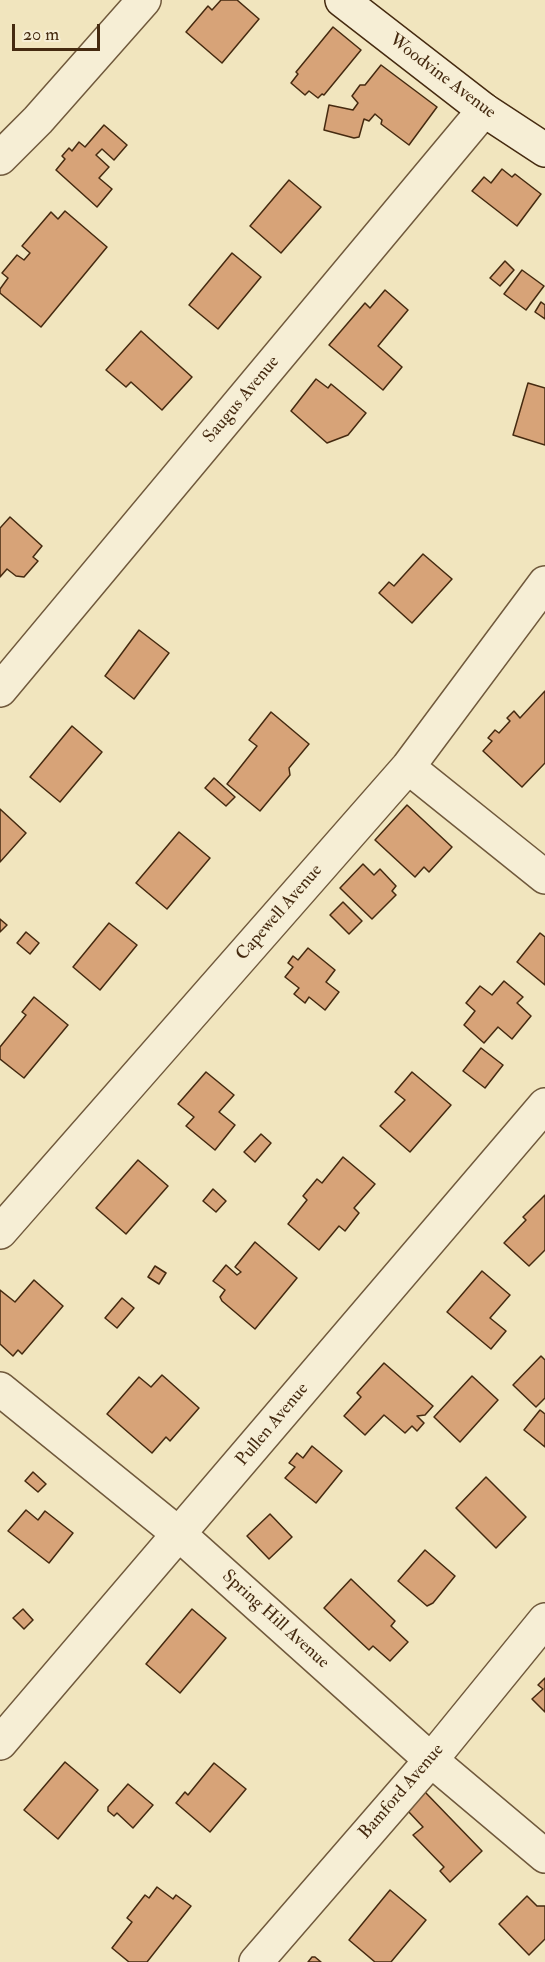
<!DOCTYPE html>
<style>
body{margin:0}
#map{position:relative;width:545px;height:1962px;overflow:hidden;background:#f1e5be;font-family:"IM FELL Double Pica",serif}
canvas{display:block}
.scale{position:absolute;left:12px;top:24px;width:88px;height:27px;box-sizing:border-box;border:3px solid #452a10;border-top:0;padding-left:8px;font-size:18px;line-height:21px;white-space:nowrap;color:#452a10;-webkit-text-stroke:4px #f6eed5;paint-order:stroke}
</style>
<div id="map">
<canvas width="545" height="1962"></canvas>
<div class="scale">20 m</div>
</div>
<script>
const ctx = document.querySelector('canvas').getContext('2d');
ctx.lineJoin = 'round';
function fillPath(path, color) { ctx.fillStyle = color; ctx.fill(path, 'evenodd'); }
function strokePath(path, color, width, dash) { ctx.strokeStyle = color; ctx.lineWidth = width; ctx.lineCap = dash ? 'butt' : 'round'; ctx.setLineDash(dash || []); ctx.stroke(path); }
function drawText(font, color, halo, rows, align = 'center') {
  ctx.font = font + ' "IM FELL Double Pica",serif'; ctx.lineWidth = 4.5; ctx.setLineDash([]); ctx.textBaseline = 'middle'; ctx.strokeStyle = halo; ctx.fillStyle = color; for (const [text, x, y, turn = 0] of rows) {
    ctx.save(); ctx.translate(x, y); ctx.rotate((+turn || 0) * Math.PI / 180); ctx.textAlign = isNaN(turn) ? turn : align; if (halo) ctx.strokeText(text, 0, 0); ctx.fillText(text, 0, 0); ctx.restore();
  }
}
const building = new Path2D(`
 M221,0H237L259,19L222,63L186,32L208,6L212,10Z
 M333,27L361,50L324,95L322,94L318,98L309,91L305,95L291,83L298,74L296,72Z
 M381,65L437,107L409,145L381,124L382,120L375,114L369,121L364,119L359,137L354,138L324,130L329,105L353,110L358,103L352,96L360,85H365Z
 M104,125L127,145L114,160L102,149L96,155L109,167L99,178L112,189L97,207L56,170L65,159L62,156L69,148L72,151L79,142L85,147Z
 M502,169L512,177L515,174L541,194L517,226L472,191L484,177L491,183Z
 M289,180L321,207L281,253L250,226Z
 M65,211L107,247L41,327L0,293V289L8,278L2,273L17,255L24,260L30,253L22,246L51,212L58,219Z
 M232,253L261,277L218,329L189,305Z
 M505,261L514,270L500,286L490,278Z
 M522,270L544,286L526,310L504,294Z
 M385,290L408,310L378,346L402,367L383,390L329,345L365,303L370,308Z
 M541,302L545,305V319L535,312Z
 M141,331L192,377L162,410L131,382L126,387L106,370Z
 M316,379L328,388L331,384L366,413L348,435L327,443L291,411Z
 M528,383L545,388V445L513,435Z
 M10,517L42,546L33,557L38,561L24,577L16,576L7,569L0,577V528Z
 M423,554L452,579L412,623L379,593L389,582L394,586Z
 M139,630L169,653L134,699L105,676Z
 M545,691V763L522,787L483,751L492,741L488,738L495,730L499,733L510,721L507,718L514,711L520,718Z
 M271,712L309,744L289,768L290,775L260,811L227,784L257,746L249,740Z
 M72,726L102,752L60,802L30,777Z
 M214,778L235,797L226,806L205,788Z
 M407,805L452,847L429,872L424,867L415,877L375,840Z
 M0,809L26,833L0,862Z
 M179,832L210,858L167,909L136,883Z
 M363,864L374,875L380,869L396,886L392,891L396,895L372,919L340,888Z
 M343,902L362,921L349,934L330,915Z
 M0,919L7,925L0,932Z
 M109,923L137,945L100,990L73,967Z
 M26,932L39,943L30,954L17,943Z
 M540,933L545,937V985L517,962Z
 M308,948L335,970L326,982L339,992L325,1010L309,997L305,1003L294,994L299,988L285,977L293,967L288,963L293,956L298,960Z
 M504,981L523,997L517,1003L531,1016L512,1039L498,1027L484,1043L464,1025L475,1011L466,1003L480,986L492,995Z
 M34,997L68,1025L24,1078L0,1059V1047L26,1015L22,1012Z
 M481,1048L503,1065L485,1088L463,1071Z
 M206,1072L234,1095L219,1112L235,1125L215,1150L186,1126L194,1117L178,1104Z
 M412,1072L451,1105L410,1152L380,1126L405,1100L395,1092Z
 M261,1134L271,1143L255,1162L244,1152Z
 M343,1157L375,1184L354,1208L359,1213L345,1231L339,1226L319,1250L288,1224L307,1200L303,1196L317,1179L322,1183Z
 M138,1160L168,1186L126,1234L96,1208Z
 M213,1189L226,1201L216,1212L203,1201Z
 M545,1195V1250L529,1266L504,1243L526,1220L523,1217Z
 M255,1242L297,1278L255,1329L222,1301L220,1297L225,1290L213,1281L226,1265L237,1275L241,1272L235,1267Z
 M155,1266L166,1273L159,1284L148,1277Z
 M482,1271L510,1295L490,1318L506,1331L491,1349L447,1312Z
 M34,1280L63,1306L22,1354L18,1350L13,1356L0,1344V1290L15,1302Z
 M122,1298L134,1308L117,1328L105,1318Z
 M541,1356L545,1360V1398L536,1407L513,1385Z
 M384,1363L433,1406L425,1415L417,1416L424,1423L417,1431L412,1426L405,1433L384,1415L365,1435L344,1416L361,1397L357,1393Z
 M162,1375L199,1408L170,1441L166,1437L152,1453L107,1414L139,1377L151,1387Z
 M472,1376L498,1400L460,1442L434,1417Z
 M540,1410L545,1414V1447L524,1430Z
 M312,1446L342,1471L316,1503L285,1478L295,1467L289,1463L297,1453L303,1458Z
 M33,1472L46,1484L38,1492L25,1481Z
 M486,1477L526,1517L496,1548L456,1508Z
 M26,1510L38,1520L45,1511L73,1533L49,1563L8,1531Z
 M270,1514L292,1537L269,1559L247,1536Z
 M425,1550L455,1576L433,1603L427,1606L398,1581Z
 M351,1579L395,1621L391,1626L408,1642L390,1661L373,1646L369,1650L324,1608Z
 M23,1609L33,1620L24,1629L13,1618Z
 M192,1609L226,1638L180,1693L146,1664Z
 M545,1678V1712L532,1699L543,1689L538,1685Z
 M65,1762L98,1790L58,1839L24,1810Z
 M214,1763L246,1789L210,1832L176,1803L185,1792L188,1795Z
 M128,1784L153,1805L133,1828L117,1813L114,1816L108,1811V1807Z
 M425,1792L482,1851L450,1882L440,1871L444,1867L413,1835L423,1827L407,1810Z
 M157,1887L173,1899L176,1895L191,1906L147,1962H129L112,1948L132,1922L127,1918L145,1895L149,1898Z
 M390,1890L426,1920L391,1962H375L349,1940Z
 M527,1896L537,1906H545V1939L529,1955L499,1924Z
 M312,1957H315L321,1962H308Z`);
fillPath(building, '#d7a378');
strokePath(building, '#452a10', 1.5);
const street = new Path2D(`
 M0,158L38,120L144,0
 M0,690L484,110
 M408,767L545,877
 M0,1232L408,767L545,583
 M0,1389L180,1535L431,1760L545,1856
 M0,1743L545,1105
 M256,1962L431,1760L545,1620`);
const secondary = new Path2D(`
 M342,0L484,110L545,150`);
strokePath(street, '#70593c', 36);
strokePath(secondary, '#452a10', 36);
strokePath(street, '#f6eed5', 33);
strokePath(secondary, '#f6eed5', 33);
drawText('18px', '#452a10', '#f6eed5', [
 ["Woodvine Avenue",442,77,37],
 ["Saugus Avenue",242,400,-50],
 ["Capewell Avenue",280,913,-49],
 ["Pullen Avenue",273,1425,-50],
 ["Spring Hill Avenue",275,1620,42],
 ["Bamford Avenue",402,1792,-49]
]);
</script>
